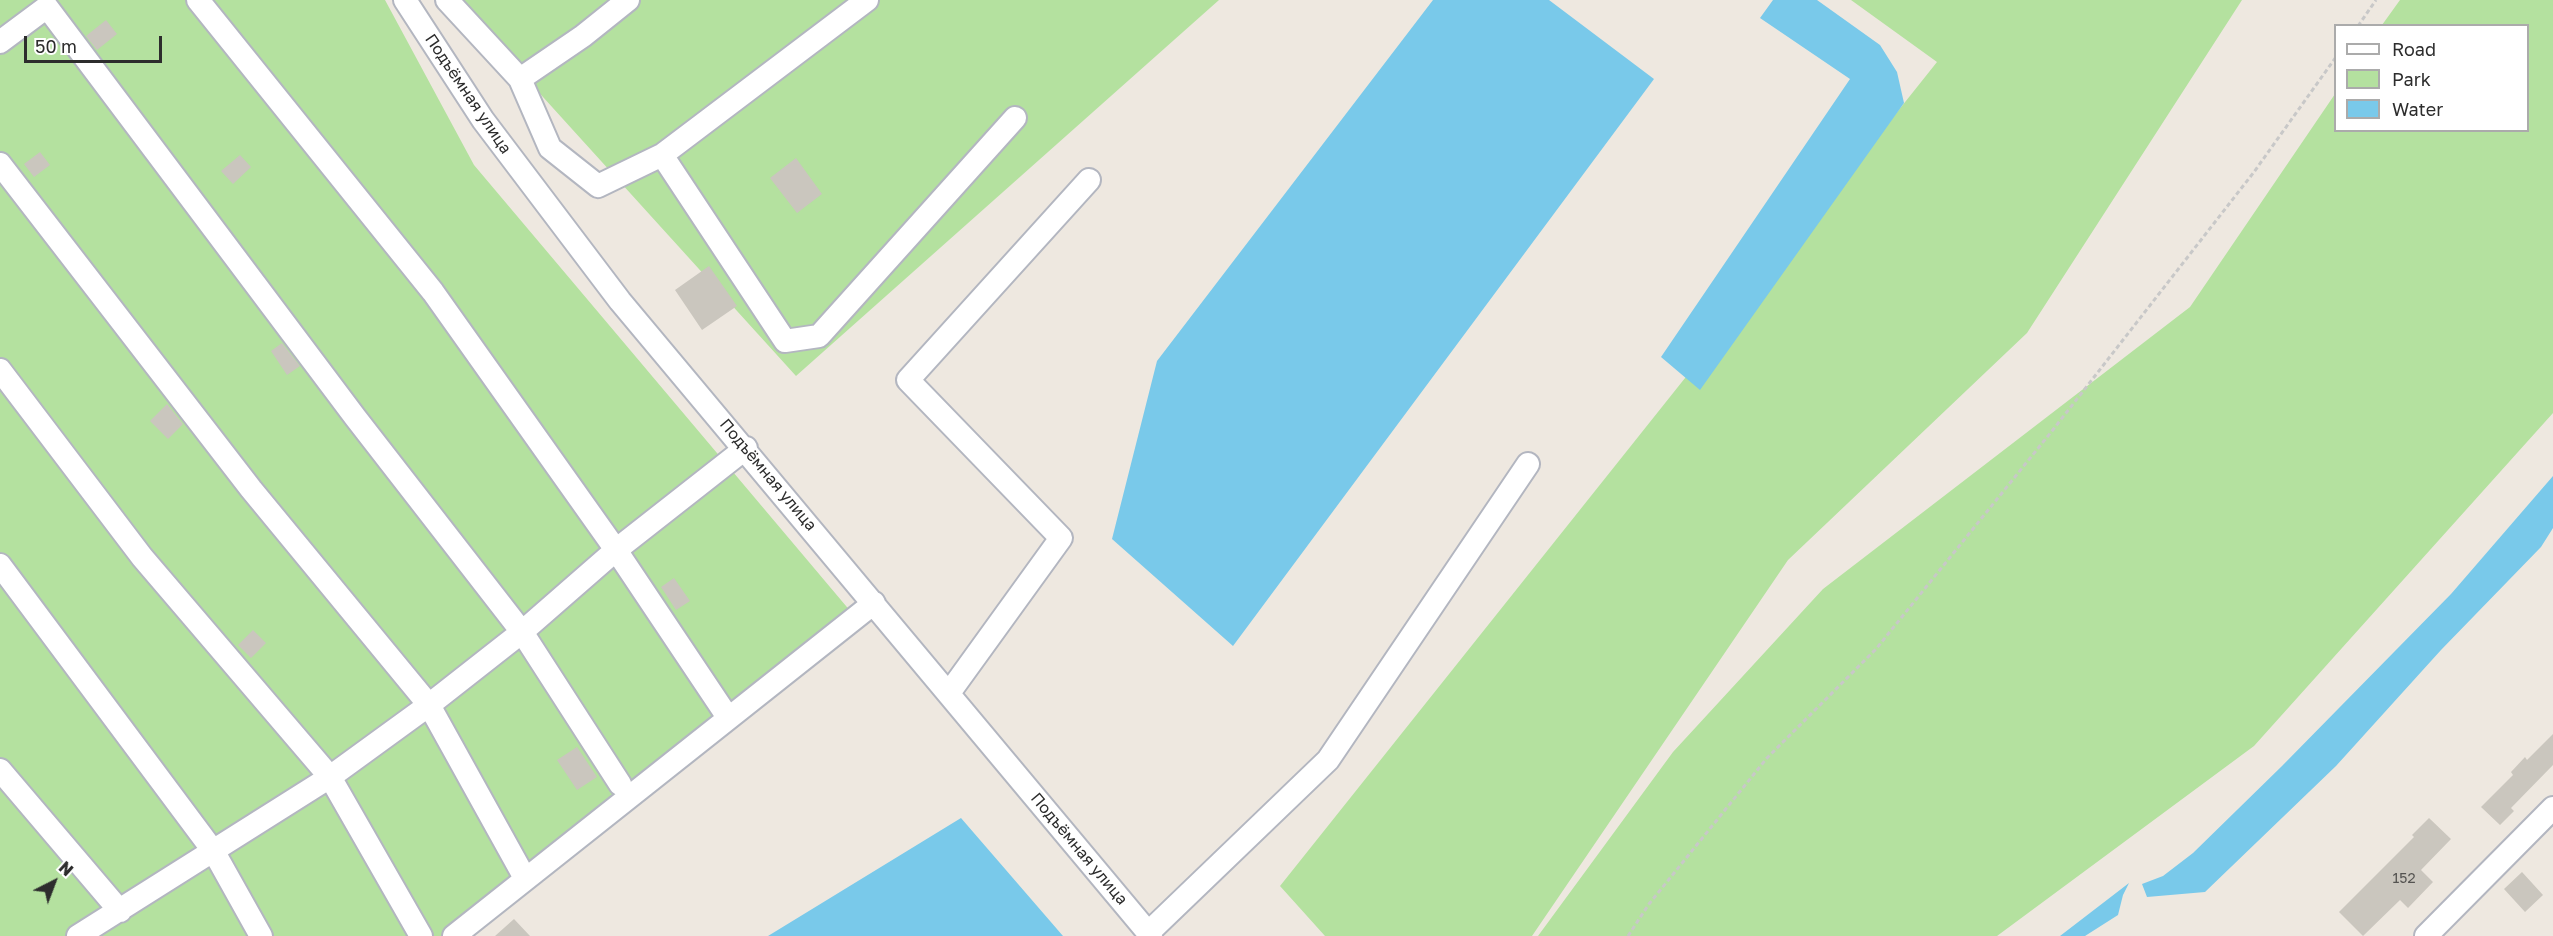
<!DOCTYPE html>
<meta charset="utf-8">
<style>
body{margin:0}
#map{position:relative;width:2553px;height:936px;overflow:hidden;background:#eee8e0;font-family:"Golos Text",sans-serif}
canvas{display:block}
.legend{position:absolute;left:2334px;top:24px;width:195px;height:108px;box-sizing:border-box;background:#fff;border:2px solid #ababab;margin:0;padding:8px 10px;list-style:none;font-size:18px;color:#2d2d2d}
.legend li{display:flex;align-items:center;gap:12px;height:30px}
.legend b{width:30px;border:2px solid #ababab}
.north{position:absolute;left:24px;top:852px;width:60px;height:60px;-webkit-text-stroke:4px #fff;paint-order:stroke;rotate:42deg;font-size:16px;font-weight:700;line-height:24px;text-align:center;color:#2d2d2d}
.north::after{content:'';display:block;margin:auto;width:21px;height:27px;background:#2d2d2d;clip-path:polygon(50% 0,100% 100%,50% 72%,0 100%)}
.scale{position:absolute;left:24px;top:36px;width:138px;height:27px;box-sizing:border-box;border:3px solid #2d2d2d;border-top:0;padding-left:8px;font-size:18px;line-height:21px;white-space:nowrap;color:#2d2d2d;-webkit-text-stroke:4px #fff;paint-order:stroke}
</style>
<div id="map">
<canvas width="2553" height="936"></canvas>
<ul class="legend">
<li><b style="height:8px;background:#fff"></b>Road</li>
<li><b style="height:16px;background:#b4e19f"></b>Park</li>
<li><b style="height:16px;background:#79c9ea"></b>Water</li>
</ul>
<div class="north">N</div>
<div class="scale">50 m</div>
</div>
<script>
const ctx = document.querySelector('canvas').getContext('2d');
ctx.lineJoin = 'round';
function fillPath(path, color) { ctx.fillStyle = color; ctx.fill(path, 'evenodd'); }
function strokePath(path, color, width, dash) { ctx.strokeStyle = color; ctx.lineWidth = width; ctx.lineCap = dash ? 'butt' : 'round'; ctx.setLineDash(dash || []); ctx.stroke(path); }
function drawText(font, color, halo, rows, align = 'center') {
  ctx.font = font + ' "Golos Text",sans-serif'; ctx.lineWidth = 4.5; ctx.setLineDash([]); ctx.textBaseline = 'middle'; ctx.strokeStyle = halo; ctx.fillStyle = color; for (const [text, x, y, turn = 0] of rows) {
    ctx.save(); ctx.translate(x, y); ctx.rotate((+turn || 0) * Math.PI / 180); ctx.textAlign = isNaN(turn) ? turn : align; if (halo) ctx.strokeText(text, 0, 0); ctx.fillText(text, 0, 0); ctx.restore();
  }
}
fillPath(new Path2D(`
 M0,0H385L474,165L857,619L460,936H0Z
 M455,0H1219L796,376Z
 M1851,0H2242L2027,333L1788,560L1532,936H1325L1280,886L1937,62Z
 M2400,0H2553V413L2254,746L1997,936H1538L1673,752L1823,589L2190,307L2335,94L2336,130H2528V26L2382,25Z`), '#b4e19f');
fillPath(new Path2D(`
 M1433,0H1549L1654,79L1233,646L1112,539L1157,361Z
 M1773,0H1817L1880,45L1897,72L1904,103L1700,390L1661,357L1850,79L1760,18Z
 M2553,476V528L2541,547L2441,650L2336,766L2205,892L2147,897L2142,884L2163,876L2193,853L2282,766L2451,594Z
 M961,818L1063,936H768Z
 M2129,883L2123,895L2118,915L2085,936H2060Z`), '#79c9ea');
fillPath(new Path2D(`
 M106,20L117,34L97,50L86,36Z
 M40,152L50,165L34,177L24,164Z
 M240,155L251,167L233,184L221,171Z
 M796,158L822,194L797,213L770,178Z
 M709,266L737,306L702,330L675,290Z
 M282,343L300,366L287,375L271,351Z
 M167,404L183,424L168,439L150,421Z
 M674,578L690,601L676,610L661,587Z
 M253,630L266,643L251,658L238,645Z
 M2553,734V765L2511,808L2514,811L2500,825L2481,807L2513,775L2511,772L2525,757L2527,760Z
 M577,747L597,777L577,790L557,760Z
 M2429,818L2451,839L2421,870L2433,882L2408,908L2400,900L2363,936L2339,912L2414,837L2412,835Z
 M2522,872L2543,895L2525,912L2504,889Z
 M514,919L530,936H495Z`), '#cac6be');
const minor = new Path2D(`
 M198,0L433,292L616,550L723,710
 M405,0L483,120L620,301L1151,936
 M447,0L520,79L550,148L598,186L662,155L867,0
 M0,42L47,7L355,417L522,632L620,784
 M520,79L583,36L628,0
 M662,155L785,341L819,336L1015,118
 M0,164L251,489L429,705L521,871
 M0,370L142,557L330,777L421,936
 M0,565L214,852L261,936
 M949,693L1061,538L908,380L1089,180
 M0,770L120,911
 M1148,933L1328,760L1528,464
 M78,936L330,777L429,705L522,632L616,550L746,448
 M454,936L874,603
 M2426,936L2553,808`);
strokePath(minor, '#b3b6c0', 26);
strokePath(new Path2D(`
 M2358,26L2376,0
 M1628,936L1649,904L1767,758L1876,649L2052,431L2254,172L2336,57`), '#c8c8c8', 3, [4.5, 3]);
strokePath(minor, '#fff', 22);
drawText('14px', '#545351', null, [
 ["152",2404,879]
]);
drawText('16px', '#2d2d2d', '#fff', [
 ["Подъёмная улица",468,94,56],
 ["Подъёмная улица",768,475,50],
 ["Подъёмная улица",1079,849,50]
]);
</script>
